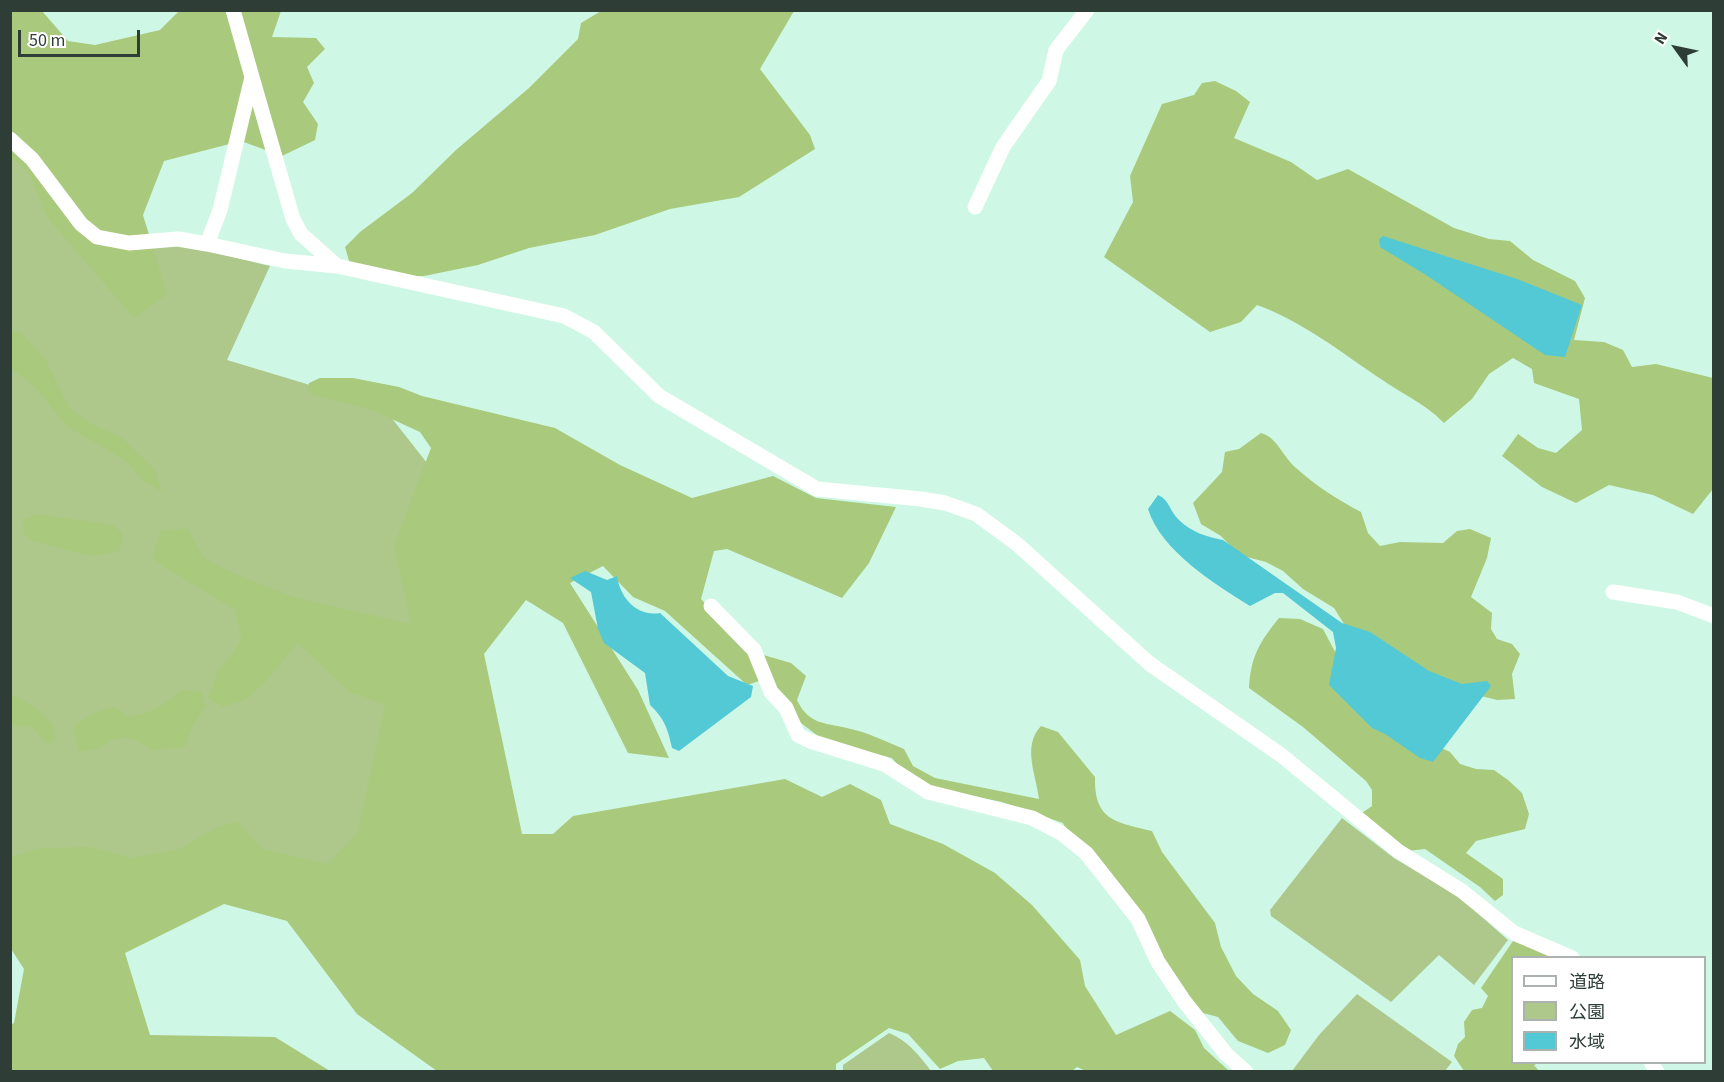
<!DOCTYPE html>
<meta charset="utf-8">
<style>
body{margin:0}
#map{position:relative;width:1724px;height:1082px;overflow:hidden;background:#cef8e5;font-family:"Source Sans 3","Noto Sans JP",sans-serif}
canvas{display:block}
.frame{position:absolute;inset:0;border:12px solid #2e3e37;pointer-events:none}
.legend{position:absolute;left:1511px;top:956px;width:195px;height:108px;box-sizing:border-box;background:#fff;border:2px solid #abb2af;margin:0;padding:8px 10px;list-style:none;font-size:18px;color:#2e3e37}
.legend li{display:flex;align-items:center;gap:12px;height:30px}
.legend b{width:30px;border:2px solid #abb2af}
.north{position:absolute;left:1646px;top:18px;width:60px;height:60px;-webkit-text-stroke:4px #fff;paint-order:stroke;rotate:303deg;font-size:16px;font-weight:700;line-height:24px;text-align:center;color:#2e3e37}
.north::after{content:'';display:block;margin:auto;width:21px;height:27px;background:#2e3e37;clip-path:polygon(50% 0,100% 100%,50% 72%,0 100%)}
.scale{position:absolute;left:18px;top:30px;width:122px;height:27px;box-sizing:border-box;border:3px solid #2e3e37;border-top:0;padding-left:8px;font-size:18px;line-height:21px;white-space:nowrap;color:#2e3e37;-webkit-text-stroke:4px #fff;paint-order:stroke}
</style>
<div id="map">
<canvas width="1724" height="1082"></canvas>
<div class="frame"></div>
<ul class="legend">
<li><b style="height:8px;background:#fff"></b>道路</li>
<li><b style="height:16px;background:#aec88c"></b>公園</li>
<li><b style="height:16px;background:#52c9d5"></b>水域</li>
</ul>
<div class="north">N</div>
<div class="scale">50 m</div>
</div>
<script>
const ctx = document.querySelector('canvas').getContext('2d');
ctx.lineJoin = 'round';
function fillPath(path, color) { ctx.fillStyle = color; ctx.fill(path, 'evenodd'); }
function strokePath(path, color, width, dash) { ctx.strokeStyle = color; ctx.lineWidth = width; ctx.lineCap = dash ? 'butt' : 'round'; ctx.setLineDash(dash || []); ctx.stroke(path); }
fillPath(new Path2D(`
 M10,110L143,235L270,266L227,360L383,407L427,463L417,699L347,867H11Z
 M1342,818L1394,858L1458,896L1508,940L1474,985L1439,955L1391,1002L1271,916L1270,910Z
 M1357,994L1452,1062L1445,1071H1292L1319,1035Z
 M889,1033C908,1041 919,1055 931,1071H843V1065Z`), '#aec88c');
fillPath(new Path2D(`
 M11,11H42L68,41L95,45L160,30L179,11H281L272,37L316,38L325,49L307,67L314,83L303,102L318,124L315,140L282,156L241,141L164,161L143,215L167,294L134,318L47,217L29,173L11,157Z
 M601,11H794L760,69L810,135L815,149L739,197L670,209L595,235L529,248L478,265L424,276H398L350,264L345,247L360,232L412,193L456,150L529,88L578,39L581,23Z
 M1215,81L1236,91L1250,102L1234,138L1291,162L1317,180L1348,169L1454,228L1489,239L1510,241L1533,260L1575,281L1585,298L1574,340L1604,342L1623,350L1632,367L1656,364L1713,378V489L1693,514L1653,495L1609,485L1576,503L1542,487L1502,456L1518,434L1538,448L1556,453L1582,430L1579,399L1534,383L1532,369L1513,358L1489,374L1472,399L1444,423C1424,403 1407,397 1384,381C1343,354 1304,322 1257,305L1241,322L1210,332L1104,257L1133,202L1130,176L1162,104L1194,95L1202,83Z
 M10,330L21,333L45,359L69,408L93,425L121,437L155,470L162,492L142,480L129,464L110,451L69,428L34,386L11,368Z
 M320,378H353L399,387L422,396L555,428L620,465L692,498L773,476L816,498L896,507L869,563L842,598L727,549L714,551L701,599L753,652L791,663L806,676L797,700C809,726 828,723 851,729C869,733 887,742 904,749L913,766L935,778L1039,799C1036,774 1022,746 1041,726L1058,732L1095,777C1094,821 1116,822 1152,831L1162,852L1215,923L1221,947L1236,976L1253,994L1278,1011L1291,1030L1285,1045L1268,1053L1238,1041L1218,1017L1203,1013L1187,995L1072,841L1063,823L1002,802L929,787L905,774L892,758L850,748L818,736L801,723L762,680L747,685L665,611L633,597L603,566L570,583L638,690L669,758L628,753L563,623L526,600L484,654L522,834H553L573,816L785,779L822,797L850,784L881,800L890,824L943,844L995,873L1032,905L1080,960L1085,986L1116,1035L1170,1011L1195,1030L1204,1048L1229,1071L1088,1072L1077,1067L1072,1071H993L984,1058L958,1061L940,1069L908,1034L889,1028L836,1064V1071H437L357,1014L287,921L224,904L125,953L150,1035L275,1037L330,1071H11L10,1025L14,1023L24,969L11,949V857L40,848L91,847L131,858L180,849L214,829L236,821L263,849L328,864L358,832L385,705L350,692L298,643L264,683L245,700L222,707L208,698L218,672L242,640L235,610L152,559L161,531L187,528L204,558L233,573L293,597L411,624L394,546L431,448L420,432L372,410L315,395L308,390L309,383Z
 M1261,433C1277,437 1283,457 1296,468C1316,486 1338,500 1361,512L1368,533L1380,546L1400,542L1443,543L1457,531L1470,529L1491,538L1487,558L1471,597L1492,613L1491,629L1497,639L1512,644L1520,654L1512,674L1515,699L1497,700L1473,694L1354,640L1334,608L1303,589L1283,571L1266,562L1239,555L1221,536L1201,524L1193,503L1222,472L1225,452L1239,449Z
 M37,514L114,525L124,537L118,552L89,556L33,541L24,534L23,520Z
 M1279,618L1300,619L1323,629L1342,665L1425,740L1450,752L1460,764L1476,769L1494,770L1508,780L1522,793L1529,814L1525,829L1476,841L1466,853L1503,879V895L1495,901L1480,887L1425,849L1407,851L1359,815L1372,806V790L1366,781L1303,727L1249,688C1251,656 1259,643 1279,618Z
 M181,690L201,692L206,706L193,725L185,747L152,750C110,720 111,754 79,751L73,730C80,717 101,710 115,707L127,716C151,715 164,705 181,690Z
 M11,694C30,705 56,715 55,740L47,745L32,726H11Z
 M1513,941L1562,957L1512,958V1062L1538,1063L1534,1065L1539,1071H1464L1454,1056L1458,1044L1465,1037L1464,1022L1472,1010L1482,1008L1488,996L1481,988Z`), '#a9c97d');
fillPath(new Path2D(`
 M1383,236L1517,279L1582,305L1565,357L1545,355L1426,275L1380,247L1379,239Z
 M1158,495C1169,499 1170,512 1179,520C1191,532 1207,537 1223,540L1342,623L1370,632L1429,671L1462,684L1487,681L1491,686L1433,762L1420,758L1385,734L1372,728L1329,685L1336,648L1333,632L1283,593H1275L1250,606C1215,584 1161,551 1148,509Z
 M585,571L607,580L617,576C620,598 637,617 660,613L728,676L753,686L751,697L679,751L672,748C668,729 664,718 650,705L645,673L604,643L598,629L591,592L570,578Z`), '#52c9d5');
strokePath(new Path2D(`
 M252,77L293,219L301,234L337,266
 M10,139L32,159L81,224L97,237L129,243L178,239L207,244L285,261L337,266L564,316L594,332L659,396L817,489L921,499L945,503L976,514L1017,544L1150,664L1281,755L1398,851L1462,891L1514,933L1572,958
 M975,207L1003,147L1049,81L1056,50L1087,10
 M207,244L220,210L252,77L233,10
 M1613,592L1677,602L1714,616
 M711,606L754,650L771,692L786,708L798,735L810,741L884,764L928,792L1032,818L1061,833L1086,853L1138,919L1158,962L1184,1001L1226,1054L1246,1072
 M1651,1062L1657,1072`), '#fff', 15);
</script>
